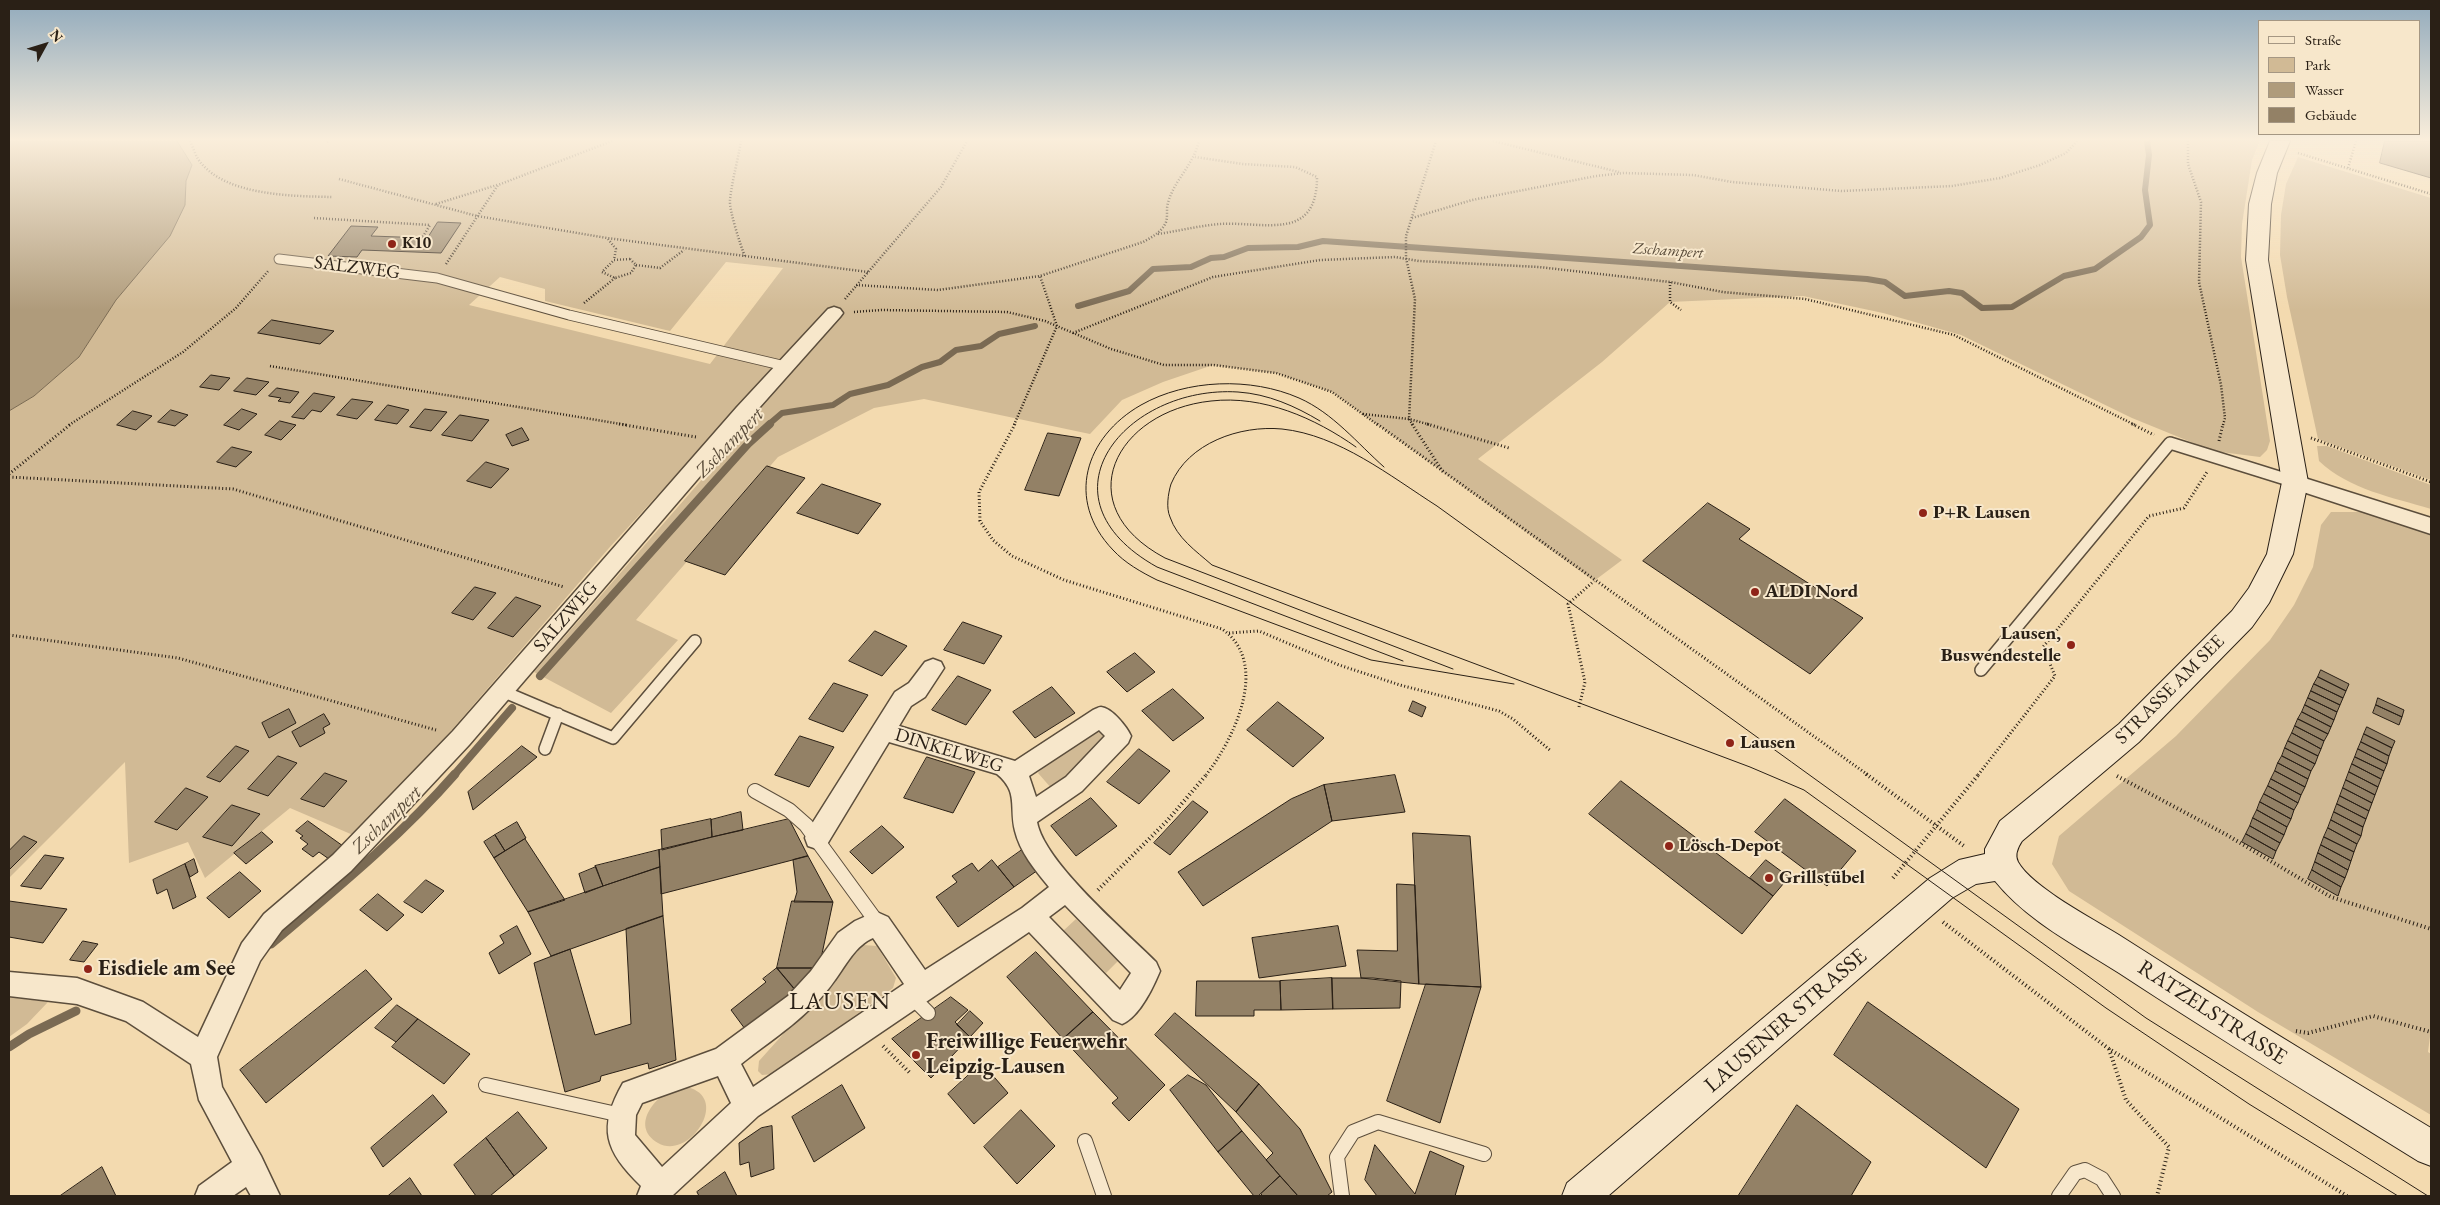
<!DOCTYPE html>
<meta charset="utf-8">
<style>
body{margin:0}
#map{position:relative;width:2440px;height:1205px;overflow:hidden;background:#f3daaf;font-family:"EB Garamond",serif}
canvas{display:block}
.frame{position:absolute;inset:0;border:10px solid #2a2016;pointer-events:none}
.legend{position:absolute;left:2258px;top:20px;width:162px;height:115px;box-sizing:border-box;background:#f7e7cb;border:1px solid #a59783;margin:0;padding:6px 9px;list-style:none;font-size:15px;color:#2a2016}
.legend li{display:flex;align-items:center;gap:10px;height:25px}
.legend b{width:25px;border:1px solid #a59783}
.north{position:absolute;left:20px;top:20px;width:50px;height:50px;-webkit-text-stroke:4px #f7e7cb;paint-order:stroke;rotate:51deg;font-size:14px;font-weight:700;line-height:20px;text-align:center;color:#2a2016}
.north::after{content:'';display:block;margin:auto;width:18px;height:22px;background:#2a2016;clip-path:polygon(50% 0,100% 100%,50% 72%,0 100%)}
</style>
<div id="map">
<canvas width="2440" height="1205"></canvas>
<div class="frame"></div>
<ul class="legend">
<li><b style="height:6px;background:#f7e7cb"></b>Straße</li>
<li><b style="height:14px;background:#d1ba95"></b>Park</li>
<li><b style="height:14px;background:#af9b7b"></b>Wasser</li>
<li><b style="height:14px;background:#938166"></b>Gebäude</li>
</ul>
<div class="north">N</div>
</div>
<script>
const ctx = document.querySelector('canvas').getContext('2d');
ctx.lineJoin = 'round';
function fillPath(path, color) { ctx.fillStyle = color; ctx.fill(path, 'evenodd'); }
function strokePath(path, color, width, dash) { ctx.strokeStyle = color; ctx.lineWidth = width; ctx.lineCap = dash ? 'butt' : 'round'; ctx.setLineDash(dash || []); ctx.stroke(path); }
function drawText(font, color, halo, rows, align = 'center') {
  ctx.font = font + ' "EB Garamond",serif'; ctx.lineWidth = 4; ctx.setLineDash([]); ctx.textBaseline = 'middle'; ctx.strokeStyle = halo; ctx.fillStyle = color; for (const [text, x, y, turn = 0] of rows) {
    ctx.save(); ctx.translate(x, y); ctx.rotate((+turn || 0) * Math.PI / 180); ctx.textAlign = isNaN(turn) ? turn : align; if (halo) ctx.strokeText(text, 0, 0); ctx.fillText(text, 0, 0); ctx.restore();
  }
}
fillPath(new Path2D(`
 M177,141H2260L2252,160L2242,224L2241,257L2270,441L2267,450L2260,457L2213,451L2132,418L1961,335L1883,313L1803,296L1670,302L1602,362L1478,459L1622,560L1594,581L1332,392L1276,373L1213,365L1163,382L1122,400L1090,434L924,399L874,408L778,457L636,620L678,640L611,713L534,672L752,422L741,410L699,450L609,548L443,740L353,835L290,808L205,878L188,842L129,863L125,762L9,878V411L34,396L79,357L116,300L185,205L186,181L192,165ZM726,262L783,268L710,364L469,305L500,277L545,289V301L670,331Z
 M2298,157L2431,198V480L2318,439L2287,297L2280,255L2281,215L2286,184Z
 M2317,446H2327L2431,485V509C2392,497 2350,490 2319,461Z
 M2331,512H2364L2431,532V1028L2428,1052L2431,1054V1115L2258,1012L2069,891L2052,864L2059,836L2176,736L2270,640L2294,605L2313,567L2321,525Z
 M1101,724L1111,734L1067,779L1052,789L1038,773L1052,756Z
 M1076,919L1119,960L1106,973L1063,931Z
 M863,945L877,946L896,978L893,988L774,1074L762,1075L758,1071L759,1061Z
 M9,997L48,1002L27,1024L9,1037Z
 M679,1086C736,1090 691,1162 658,1143C628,1125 658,1093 679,1086Z`), '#d1ba95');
const water = new Path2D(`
 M9,141H177L192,165L186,181L185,205L170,236L116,300L79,357L34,396L9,411Z`);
fillPath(water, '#af9b7b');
strokePath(water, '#7a6a53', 1);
strokePath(new Path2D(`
 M1078,306L1129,291L1153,269L1191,267L1211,258L1224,257L1248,248L1298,247L1323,241L1867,279L1885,282L1905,296L1949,291L1962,293L1982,308L2012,307L2064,276L2095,269L2141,237L2150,225L2145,190L2149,155L2147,141
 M768,425L782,413L833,405L850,394L888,385L922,367L940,362L956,350L981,346L999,334L1035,326`), '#7a6a53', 6);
strokePath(new Path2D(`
 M540,676L748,444L770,424
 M454,775L512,708`), '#7a6a53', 8);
strokePath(new Path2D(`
 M271,944C335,890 400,837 455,774
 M9,1047L29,1034L76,1011`), '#7a6a53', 9);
const building = new Path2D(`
 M2385,141H2431V178L2380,163Z
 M438,222L461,223L441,253L362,250L357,257L328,256L351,226L378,227L371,236L427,238Z
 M272,320L334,331L320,344L258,333Z
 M211,375L230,378L219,390L200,387Z
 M247,378L269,382L256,395L234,391Z
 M277,388L299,392L290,403L278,401L281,398L269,396Z
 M314,393L335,397L321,412L312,410L304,419L292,417Z
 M352,399L373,402L357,419L337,415Z
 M388,405L409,410L397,424L375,420Z
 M242,409L257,414L239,430L224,425Z
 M425,409L447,412L431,431L410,427Z
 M171,410L188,415L175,426L158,422Z
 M133,411L152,416L136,430L117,425Z
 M460,415L489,420L472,441L442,435Z
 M280,421L296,425L281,440L265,435Z
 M522,428L529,440L512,446L506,435Z
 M1048,433L1081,438L1059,496L1025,490Z
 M232,447L252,452L236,467L217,462Z
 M486,462L509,469L491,488L467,481Z
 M767,466L805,478L725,575L685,561Z
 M822,484L881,504L858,534L797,513Z
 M1708,503L1750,529L1739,539L1863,618L1810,674L1643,561Z
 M475,587L496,593L473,620L452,613Z
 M516,597L541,606L513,637L488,628Z
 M963,622L1002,636L984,664L944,650Z
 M875,631L907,646L882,676L849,661Z
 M1135,653L1155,672L1127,692L1107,672Z
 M2321,670L2349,684L2346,691L2318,677Z
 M958,676L991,690L966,725L932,710Z
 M2318,677L2346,691L2343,698L2314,684Z
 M834,683L868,695L843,732L809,719Z
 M2314,684L2343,698L2340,705L2311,691Z
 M1052,687L1075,713L1035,738L1013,712Z
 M1173,689L1204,718L1173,741L1142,711Z
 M2311,691L2340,705L2337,712L2308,698Z
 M2308,698L2337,712L2334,720L2305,705Z
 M2378,698L2404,710L2402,717L2376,705Z
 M1413,701L1426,707L1422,717L1409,711Z
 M1278,702L1324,738L1293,767L1247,730Z
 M2305,705L2334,720L2331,727L2302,712Z
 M2376,705L2402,717L2399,725L2373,713Z
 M289,709L296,723L269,738L262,723Z
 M2302,712L2331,727L2328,734L2298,719Z
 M324,714L330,724L323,728L325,733L300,747L292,732Z
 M2298,719L2328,734L2324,741L2295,726Z
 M2295,726L2324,741L2321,749L2292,733Z
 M2367,727L2395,741L2392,748L2364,734Z
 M2292,733L2321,749L2318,756L2288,741Z
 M2364,734L2392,748L2389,756L2361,742Z
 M800,736L834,747L809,787L775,775Z
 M2288,741L2318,756L2315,764L2285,748Z
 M2361,742L2389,756L2387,764L2358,749Z
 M236,746L249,751L220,782L207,777Z
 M522,746L537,757L473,810L468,792Z
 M2285,748L2315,764L2311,771L2282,756Z
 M1139,749L1170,771L1139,804L1107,782Z
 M2358,749L2387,764L2384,771L2355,757Z
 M278,756L297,763L268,796L248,789Z
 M2282,756L2311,771L2308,779L2278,763Z
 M927,757L975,772L953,813L904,798Z
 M2355,757L2384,771L2381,779L2352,764Z
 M2278,763L2308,779L2305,787L2275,771Z
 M2352,764L2381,779L2378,787L2349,772Z
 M2275,771L2305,787L2301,795L2271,779Z
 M2349,772L2378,787L2375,795L2346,780Z
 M325,773L347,781L324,807L301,799Z
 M1395,775L1405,812L1332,821L1324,785Z
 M2271,779L2301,795L2298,803L2268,786Z
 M2346,780L2375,795L2372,803L2343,788Z
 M1621,781L1773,896L1742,934L1589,814Z
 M1324,785L1332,821L1203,906L1178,872L1291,799Z
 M2268,786L2298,803L2294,810L2264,794Z
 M186,788L208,797L177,830L155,822Z
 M2343,788L2372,803L2369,811L2340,796Z
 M2264,794L2294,810L2291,819L2260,802Z
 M2340,796L2369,811L2366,819L2337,804Z
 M1091,798L1117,826L1076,856L1051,826Z
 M1785,799L1856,851L1827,886L1755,832Z
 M1193,801L1208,812L1170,855L1154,843Z
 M2260,802L2291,819L2287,827L2257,810Z
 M2337,804L2366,819L2363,827L2334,812Z
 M232,805L260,814L232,846L203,837Z
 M2257,810L2287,827L2284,835L2253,818Z
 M741,812L743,830L712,837L711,820Z
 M2334,812L2363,827L2361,836L2331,820Z
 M2253,818L2284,835L2280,843L2250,826Z
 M711,819L712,837L662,850L661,830Z
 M789,819L808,856L661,894L659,850Z
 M2331,820L2361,836L2357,844L2328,828Z
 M308,821L343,846L329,859L319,852L313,857L302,849L308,844L300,838L303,836L296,831Z
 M517,822L526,838L505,851L495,835Z
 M882,826L904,847L872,874L850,852Z
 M2250,826L2280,843L2276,851L2246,834Z
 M2328,828L2357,844L2354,852L2324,837Z
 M262,832L273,842L246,864L234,853Z
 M1413,833L1470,836L1481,987L1419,984Z
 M2246,834L2276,851L2273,859L2242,842Z
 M495,835L505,851L494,858L484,842Z
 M24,836L37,842L9,870V851Z
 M2324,837L2354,852L2351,861L2321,845Z
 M525,839L565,900L528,912L494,858Z
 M2321,845L2351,861L2348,870L2318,853Z
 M659,850L660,867L603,886L595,866Z
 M1022,850L1038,870L1014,887L998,867Z
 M2318,853L2348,870L2345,878L2315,862Z
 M45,855L64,858L41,889L21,886Z
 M808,856L833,902H794L797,892L793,860Z
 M194,859L198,872L190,877L185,864Z
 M992,860L1014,887L958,927L936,897L957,882L952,876L972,863L978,871Z
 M1766,860L1789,877L1773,896L1750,878Z
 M2315,862L2345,878L2341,887L2312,870Z
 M185,864L196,897L173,909L167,889L157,894L153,880Z
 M596,867L603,886L585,893L579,874Z
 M660,867L663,916L551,956L528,912Z
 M2312,870L2341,887L2338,896L2308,879Z
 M240,872L261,891L229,918L207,898Z
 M426,880L444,891L422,913L404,902Z
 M1397,884L1415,885L1419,984L1361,978L1357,950L1397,951Z
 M378,894L404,915L387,931L360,910Z
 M9,901L67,909L43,943L9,937Z
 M792,901L833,902L819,968H777Z
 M663,916L676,1060L649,1069L648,1063L601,1076L600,1081L565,1092L534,963L570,949L595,1035L631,1024L626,929Z
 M517,926L531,954L499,974L489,953L504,943L500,936Z
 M1338,926L1346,966L1259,978L1252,938Z
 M83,941L98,944L84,962L70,960Z
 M1036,952L1093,1012L1063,1039L1007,977Z
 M777,968H819L798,993Z
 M777,968L798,993L748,1033L731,1010L766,982L763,979Z
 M366,970L392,999L266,1103L240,1070Z
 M1332,978L1333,1009L1281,1010L1280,981Z
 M1332,978H1373L1401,981L1400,1008L1333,1009Z
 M1197,981H1280L1281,1010H1254V1016H1196Z
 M1426,984L1481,987L1440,1123L1387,1101Z
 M951,997L968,1010L955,1022L970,1037L931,1078L892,1039Z
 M1868,1002L2019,1109L1986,1168L1834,1055Z
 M397,1005L418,1019L396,1042L375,1028Z
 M970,1011L983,1023L970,1037L957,1025Z
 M1093,1012L1165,1085L1129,1121L1112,1103L1118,1098L1063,1039Z
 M1175,1013L1259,1084L1236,1112L1155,1035Z
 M418,1019L470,1054L444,1084L392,1047Z
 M982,1063L1008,1093L974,1124L948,1094Z
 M1188,1075L1206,1085L1242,1131L1218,1152L1170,1090Z
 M1259,1084L1300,1129L1332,1192L1327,1196H1298L1266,1160L1273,1153L1236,1112Z
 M842,1085L865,1128L814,1162L792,1117Z
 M433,1095L447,1112L383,1167L371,1148Z
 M1797,1105L1871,1162L1851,1196H1741L1739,1195Z
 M1021,1110L1055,1146L1017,1184L984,1147Z
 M518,1112L547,1148L514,1176L486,1138Z
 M772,1126L774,1169L751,1177L749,1162L740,1165L739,1143L761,1128Z
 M1242,1131L1280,1176L1258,1196H1254L1218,1152Z
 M486,1138L514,1176L490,1196H476L454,1165Z
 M1375,1145L1415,1194L1430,1151L1464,1166L1455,1196H1377L1365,1180Z
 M102,1167L116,1196H60Z
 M725,1172L737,1196H699L697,1192Z
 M1280,1176L1298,1196H1263L1261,1194Z
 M410,1178L422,1196H388Z`);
fillPath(building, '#938166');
strokePath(building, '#2a2016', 1);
const laneFar2 = new Path2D(`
 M279,259L437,278L569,315L785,366`);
const laneFar1 = new Path2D(`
 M1981,670L2170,443L2295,482
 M502,691L613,738L695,641
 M545,749L558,714`);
const lane = new Path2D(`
 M755,791L789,810L806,825L879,925
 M910,995L928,1013
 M486,1085L621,1115
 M1085,1141L1104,1196
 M1342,1196L1337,1157L1353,1132L1378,1122L1484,1154
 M2059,1196L2075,1173L2085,1170L2102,1179L2113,1196`);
const street = new Path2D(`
 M834,307L840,309L843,313L840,317L751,417L469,745L351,871L282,930L260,961L217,1057L222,1087L261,1156L280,1196H251L246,1187L233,1196H195L199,1186L232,1162L199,1100L191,1064L126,1021L77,1004L9,996V972L77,978L143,1002L198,1037L242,943L264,914L333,855L453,731L737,407L828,309Z
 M2295,475L2431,518V534L2288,487L2285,482L2288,477Z
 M933,659L941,662L944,668L925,697L911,706L899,726L1015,761L1093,710C1096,709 1098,707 1101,707C1112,708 1127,727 1131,736L1128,743L1082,791L1037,822C1044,862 1125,931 1156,962L1160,971C1153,988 1139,1017 1122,1024L1113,1020L1029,932L758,1116L672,1196H637L641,1186C605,1151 597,1128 623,1083L716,1049L788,996L811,971L838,933L855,921L864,917L879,913L888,917L925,970L1022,908L1049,887C1035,870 1020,852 1015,831C1009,807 1019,792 997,774L889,742L826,846L817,849L808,846L805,838L808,830L895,692L909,683L925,662ZM1099,730L1105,736L1066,777L1036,797L1029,776ZM1065,905L1131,973L1120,990L1049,917ZM873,938L904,984L753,1087L741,1064C774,1038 811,1015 835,980C846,965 856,945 873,938ZM718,1076L731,1103L662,1167L635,1135L636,1115L642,1103Z`);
const secondary = new Path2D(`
 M2270,141H2290L2277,173L2271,204L2268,260L2308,482L2293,554L2269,603L2252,627L2139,742L2022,841C2018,847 2014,855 2018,862C2032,887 2093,919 2119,935C2222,1001 2326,1065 2431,1128V1166L2418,1161C2318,1099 2218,1038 2119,973C2077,946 2027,921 1995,881L1976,884L1952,898L1608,1196H1562L1567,1183L1930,878L1959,860L1985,854V849L2000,821L2119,724L2232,611L2249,588L2267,554L2282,482L2246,260L2249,204L2257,173Z`);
strokePath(laneFar2, '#5c4e3c', 11);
strokePath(laneFar1, '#5c4e3c', 14);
strokePath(lane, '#5c4e3c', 16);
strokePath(street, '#5c4e3c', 3);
strokePath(secondary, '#2a2016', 2);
strokePath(new Path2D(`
 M190,141C193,147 195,154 198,159C223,196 292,196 332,197
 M741,141C738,160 732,180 730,200C729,211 741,246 745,257
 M1493,141L1619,172
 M2188,141V164L2201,202L2199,282L2221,385L2225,418L2223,425
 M327,142L329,141
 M2298,153L2431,194
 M2348,168L2356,141
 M339,179L477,216L607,238L868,272
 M436,204L497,185
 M314,218L430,225L422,238
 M1412,218L1472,200L1596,176L1624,173L1693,175L1732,182L1842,191L1952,186L2000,178L2040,165L2066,153L2077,141
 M1158,234C1178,231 1198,226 1219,224C1263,221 1317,243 1317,177L1295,167L1243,164L1195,157
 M608,239L616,249L614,260
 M630,259L636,265L631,273L615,278L602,272L614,260Z
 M446,264L498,185L612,141
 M636,265L660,268L684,250
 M1670,282V302L1681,310
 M856,285L938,290L1040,276L1143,242C1152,237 1162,232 1166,222C1168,216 1166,209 1168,203C1174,180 1193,166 1199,141
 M845,299L941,187L967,141
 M584,303L615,278
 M854,312L881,310L1007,312L1045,321L1111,349L1164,365H1213L1276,373L1332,392L1378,425
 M1073,333L1213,277L1320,260L1395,257L1419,261L1539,267L1670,282L1723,292L1805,299L1954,335L2135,425
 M270,366L627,425
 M1363,414L1409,419L1431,425
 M69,425L183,352L236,308L269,270
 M1014,425L1057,326L1040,276
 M1413,425L1409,419L1415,299L1406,258V236L1436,141`), '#2a2016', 2.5, [1, 2]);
strokePath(new Path2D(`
 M619,424L696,437
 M1015,424L979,492L980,521L993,540L1012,556L1064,580L1222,629C1271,663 1234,739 1206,775
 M1377,424L1868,775
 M1412,424L1443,472
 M1427,424L1509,448
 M2132,424L2154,435
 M2311,438L2431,482
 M2219,441L2223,424
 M9,474L71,424
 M9,477L233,489L564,587
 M1229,633L1259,631L1339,665L1400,685L1499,711L1513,719L1551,751
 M9,635L178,658L436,730
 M2014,658L2047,656
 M1579,707L1585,682L1568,604L1594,581
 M1978,775L2055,676L2043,647L2149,516L2184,508L2207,472`), '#2a2016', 3, [1, 2.5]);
strokePath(new Path2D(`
 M1866,774L1964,846
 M2117,776L2227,835L2331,897L2431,929
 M1893,878L1979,774
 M1098,890L1167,821L1207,774
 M1943,922L2109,1049L2347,1196
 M2296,1031L2308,1033L2373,1016L2431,1032
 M883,1046L911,1074
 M2109,1049L2126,1100L2169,1147L2157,1196`), '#2a2016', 4, [1, 3]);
strokePath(laneFar2, '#f7e7cb', 9);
strokePath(laneFar1, '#f7e7cb', 11);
strokePath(lane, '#f7e7cb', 14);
fillPath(street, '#f7e7cb');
fillPath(secondary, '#f7e7cb');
strokePath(new Path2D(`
 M1320,421C1295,406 1268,394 1238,392C1126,385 1032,497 1157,567L1403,661
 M1356,447C1315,418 1263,395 1211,401C1116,411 1066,505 1165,558L1453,669
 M1384,467C1357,443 1333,413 1299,398C1251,377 1187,379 1141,405C1085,437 1065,500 1113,550C1125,563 1141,572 1157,580L1371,660L1514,684
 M2398,1196L2249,1104L2106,1008L1804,790L1750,767L1212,565C1196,551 1177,538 1170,517C1166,508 1168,494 1171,484C1188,443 1240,425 1282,429C1339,435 1390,476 1437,506L2146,1018L2428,1196`), '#2a2016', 1);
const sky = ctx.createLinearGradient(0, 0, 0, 310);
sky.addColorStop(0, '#91aabc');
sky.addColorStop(0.45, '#faeedb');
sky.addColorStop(1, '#faeedb00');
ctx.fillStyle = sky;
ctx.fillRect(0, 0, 2440, 310);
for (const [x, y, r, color] of [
 [392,244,5,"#8f2418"],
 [1923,513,5,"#8f2418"],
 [1755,592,5,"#8f2418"],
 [2071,645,5,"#8f2418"],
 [1730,743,5,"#8f2418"],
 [1669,846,5,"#8f2418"],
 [1769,878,5,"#8f2418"],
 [88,969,5,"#8f2418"],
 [916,1055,5,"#8f2418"]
]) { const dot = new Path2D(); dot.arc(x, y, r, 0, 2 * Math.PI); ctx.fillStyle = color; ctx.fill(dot); strokePath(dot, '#f7e7cb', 2); }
drawText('bold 16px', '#2a2016', '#f7e7cb', [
 ["K10",402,244]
], 'left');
drawText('italic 16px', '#594b39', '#f7e7cb', [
 ["Zschampert",1668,251,4]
]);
drawText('19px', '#2a2016', '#f7e7cb', [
 ["SALZWEG",357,268,7],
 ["SALZWEG",566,617,-49],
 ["STRASSE AM SEE",2170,690,-45],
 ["DINKELWEG",949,751,17]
]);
drawText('bold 19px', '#2a2016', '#f7e7cb', [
 ["P+R Lausen",1933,513],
 ["ALDI Nord",1765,592],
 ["Lausen,",2061,634,"right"],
 ["Buswendestelle",2061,656,"right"],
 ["Lausen",1740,743],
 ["Lösch-Depot",1679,846],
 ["Grillstübel",1779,878]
], 'left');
drawText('italic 20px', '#594b39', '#f7e7cb', [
 ["Zschampert",730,443,-46],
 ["Zschampert",387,820,-44]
]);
drawText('bold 22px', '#2a2016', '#f7e7cb', [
 ["Eisdiele am See",98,969],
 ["Freiwillige Feuerwehr",926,1042],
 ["Leipzig-Lausen",926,1067]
], 'left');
drawText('22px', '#2a2016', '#f7e7cb', [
 ["RATZELSTRASSE",2212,1013,33],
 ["LAUSENER STRASSE",1786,1021,-41]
]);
ctx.letterSpacing = '1px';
drawText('25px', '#2a2016', '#f7e7cb', [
 ["LAUSEN",840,1002]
]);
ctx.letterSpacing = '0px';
</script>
